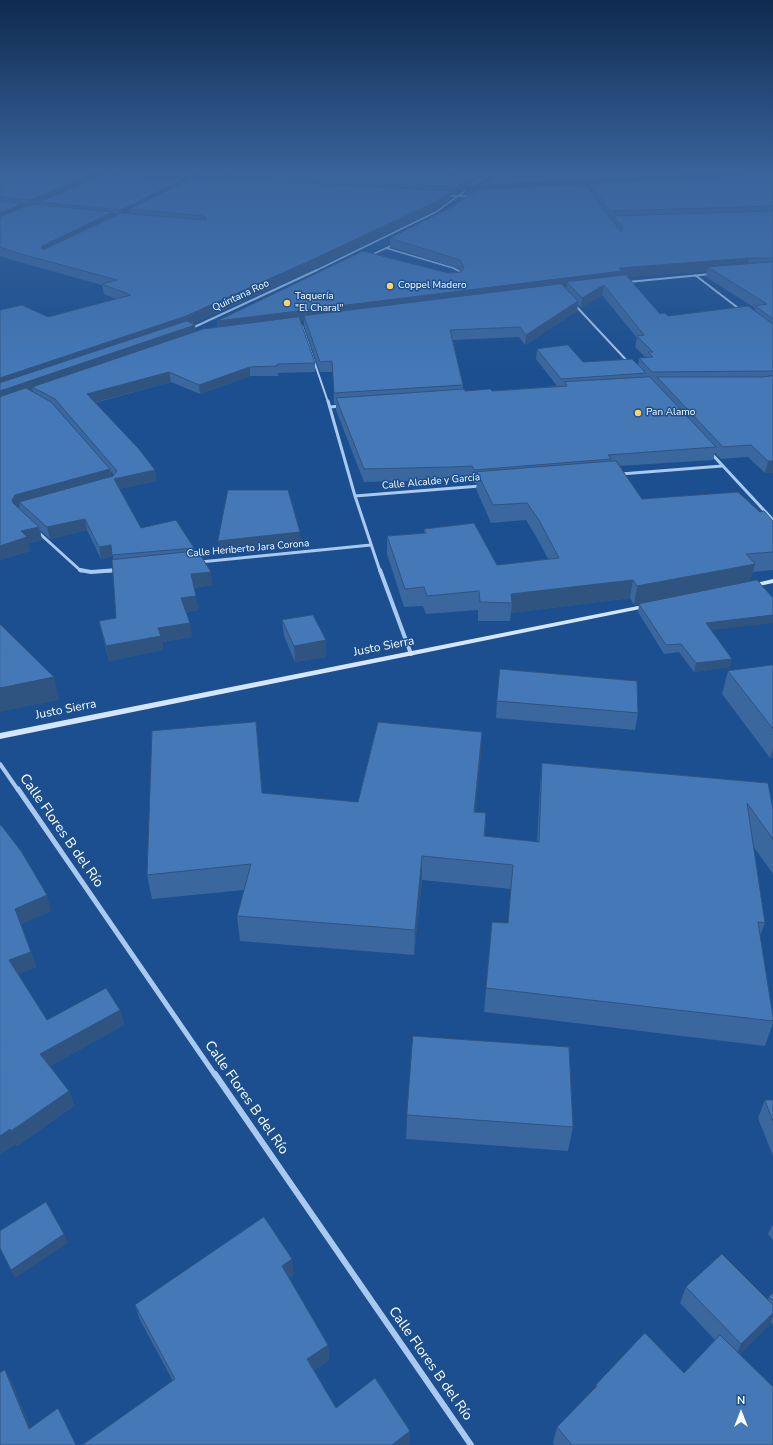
<!DOCTYPE html>
<meta charset="utf-8">
<style>
body{margin:0}
#map{position:relative;width:773px;height:1445px;overflow:hidden;background:#1b4f8f;font-family:"Nunito Sans",sans-serif}
canvas{display:block}
.north{position:absolute;left:721px;top:1393px;width:40px;height:40px;-webkit-text-stroke:3px #1b4f8f;paint-order:stroke;rotate:0deg;font-size:11px;font-weight:700;line-height:16px;text-align:center;color:#fff}
.north::after{content:'';display:block;margin:auto;width:14px;height:18px;background:#fff;clip-path:polygon(50% 0,100% 100%,50% 72%,0 100%)}
</style>
<div id="map">
<canvas width="773" height="1445"></canvas>
<div class="north">N</div>
</div>
<script>
const ctx = document.querySelector('canvas').getContext('2d');
ctx.lineJoin = 'round';
function strokePath(path, color, width, dash) { ctx.strokeStyle = color; ctx.lineWidth = width; ctx.lineCap = dash ? 'butt' : 'round'; ctx.setLineDash(dash || []); ctx.stroke(path); }
function fillPath(path, color) { ctx.fillStyle = color; ctx.fill(path, 'evenodd'); }
function drawText(font, color, halo, rows, align = 'center') {
  ctx.font = font + ' "Nunito Sans",sans-serif'; ctx.lineWidth = 3; ctx.setLineDash([]); ctx.textBaseline = 'middle'; ctx.strokeStyle = halo; ctx.fillStyle = color; for (const [text, x, y, turn = 0] of rows) {
    ctx.save(); ctx.translate(x, y); ctx.rotate((+turn || 0) * Math.PI / 180); ctx.textAlign = isNaN(turn) ? turn : align; if (halo) ctx.strokeText(text, 0, 0); ctx.fillText(text, 0, 0); ctx.restore();
  }
}
strokePath(new Path2D(`
 M386,248L453,268L459,271L461,276`), '#a9c9ee', 1.5);
strokePath(new Path2D(`
 M446,196H473
 M369,256L395,244
 M315,271L436,212L469,188`), '#a9c9ee', 1.5);
strokePath(new Path2D(`
 M695,275L742,311
 M628,282L711,274
 M574,304L629,363
 M302,326L328,402
 M190,329L317,270`), '#a9c9ee', 2);
strokePath(new Path2D(`
 M328,401L355,496L380,571
 M330,407L340,406
 M710,452L773,520
 M621,474L722,466
 M355,496L480,486
 M38,532L81,571
 M200,562L371,545
 M107,571L118,570`), '#a9c9ee', 3);
strokePath(new Path2D(`
 M80,570L91,572L118,570
 M380,570L411,654
 M0,764L18,790`), '#a9c9ee', 4);
strokePath(new Path2D(`
 M18,789L215,1075`), '#a9c9ee', 5);
strokePath(new Path2D(`
 M215,1074L471,1445`), '#a9c9ee', 6);
fillPath(new Path2D(`
 M773,579V583L750,588L747,586L748,585Z
 M648,604L650,605L651,606L650,607L0,739V733Z`), '#d6e6fa');
fillPath(new Path2D(`
 M0,171H406L454,175L452,171H773V473H765L748,457L721,459L715,453L713,460L619,466L642,499L760,512L773,521V570L753,572L711,630L730,667L694,672L679,652L664,654L638,612L639,604L634,605L630,598L511,613L510,621H478V610L426,614L423,606L404,607L387,554V536L424,533V529L497,565L548,559L537,538L526,520L491,523L476,489L477,483H474L471,479L451,480L364,482L336,410V404H334L333,372H320L304,326V321H300L315,363V372L278,373V376H250L200,394L171,382L95,403L155,470L156,481L119,489L141,528L194,548L195,552L213,585L194,588L198,610L186,612L192,637L162,642L163,650L109,661L99,621L116,618L113,560V556L101,559L87,530L50,539L40,530L42,540L28,543L30,551L0,560V310L48,317L116,299L104,294L102,285L16,261L0,256ZM111,171V174H107ZM96,175H101L96,178ZM465,188V194H471L452,207L390,238V247L460,269L461,272L448,273L217,321V327L196,332L195,325L193,324L316,268L435,210L451,199V194L456,195ZM707,271L706,277L755,308L754,311L668,316L660,314L627,277ZM602,295L637,338L635,347L646,358H639L638,365L583,362L537,349L536,359L557,386L492,391H465L463,389V385L453,340L519,337L525,345L577,311L578,304L581,308ZM111,471L114,475L113,476L111,477Z
 M282,620L326,640V657L295,662L284,636Z
 M773,665V758H770L722,694L728,671Z
 M497,701L638,713L635,730L496,718Z
 M256,722L262,793L358,802L482,732L475,812L486,813L485,836L537,842L540,786L542,763L768,783L773,809V874L753,846L765,923L760,936L773,1017V1023L765,1046L484,1012L492,922L508,923L511,889L422,880L414,955L240,941L237,916L244,890L152,899L147,875Z
 M0,825L51,911L21,924L31,952L36,967L18,974L47,1020L120,1010L124,1025L50,1066L69,1091L74,1106L17,1146L16,1144L0,1154Z
 M765,1100H773V1156L758,1118Z
 M407,1115L573,1127L568,1151L406,1139Z
 M773,1224V1240L768,1234Z
 M294,1274L289,1278L328,1345L329,1360L314,1370L336,1408L410,1431L409,1444L173,1381L140,1320L135,1305Z
 M686,1287L768,1300L769,1297L773,1293V1324L770,1322L769,1325L740,1354L773,1445H554L553,1443L557,1427L594,1389L596,1385L684,1373L715,1340L680,1303Z`), '#3a679d');
fillPath(new Path2D(`
 M0,171H19L0,178Z
 M104,171H111L104,176Z
 M196,171H205L200,173V176L194,181L193,173Z
 M481,171H773V177L590,184V187L483,193V188L475,194H465V188L456,195V187Z
 M95,172L96,179L40,202L41,204L33,208L31,200Z
 M186,178L187,185L129,209L130,213L122,217L121,210Z
 M451,191V199L435,210L316,268L187,327L0,391V378Z
 M23,203L24,212L0,223V213Z
 M113,212L114,220L44,255L41,248L42,246Z
 M749,258L747,268L708,267L707,271L567,282V287L306,320L304,316V321L218,332L217,321L619,268Z
 M604,285L602,295L581,308L582,298Z
 M578,301L577,311L525,345L526,335Z
 M195,325L196,336L32,387L33,392L0,403V391Z
 M250,367V376L200,394L199,385Z
 M169,372L171,382L89,404L87,394Z
 M768,461H773V473H765Z
 M110,469L112,481L19,502L20,507L18,508L15,513L12,500L15,495Z
 M155,470L156,481L115,490L114,479Z
 M85,519L87,530L50,539L47,527Z
 M39,527L42,540L28,543L30,551L0,560V546L21,531Z
 M300,532L301,544L219,553L218,541Z
 M111,545L113,556L101,559L99,547Z
 M755,564L750,582L634,605L637,586Z
 M211,572L213,585L193,588L191,574Z
 M633,580L630,598L511,613L512,603L511,594Z
 M196,596L198,610L183,612L181,598Z
 M773,615V623L704,631L706,623Z
 M190,623L192,637L162,642L163,650L109,661L106,646L158,628Z
 M326,640V657L295,662L294,646Z
 M732,659L730,667L694,672L696,663Z
 M54,677L59,700L0,712V688Z
 M482,732L481,756L473,836L474,812Z
 M773,748V758H770Z
 M422,856V880L414,955L415,930Z
 M47,895L51,911L20,925L15,909Z
 M31,952L36,967L14,976L9,960Z
 M120,1010L124,1025L45,1069L40,1054Z
 M69,1091L74,1106L17,1146L11,1131Z
 M10,1129L16,1144L0,1154V1136Z
 M64,1234L68,1243L15,1278L11,1270Z
 M292,1259L294,1274L284,1281L282,1266Z
 M773,1313V1317L769,1325L734,1360L741,1344Z
 M328,1345L329,1360L309,1373L307,1359Z
 M5,1370L13,1384L36,1442L29,1429Z
 M410,1431L409,1444L408,1445H392Z`), '#305480');
const building = new Path2D(`
 M9,171H85L95,172L31,200L0,197V174Z
 M152,171H196L193,173Z
 M202,171H406L457,175L455,171H481L456,187L200,173Z
 M488,171H496L475,186H465Z
 M503,171H749L483,185Z
 M773,173V206L610,211L590,184Z
 M104,174L186,178L121,210L40,202Z
 M195,177L451,191L435,202L316,258L186,316L0,378V310L22,305L48,317L131,295L102,284L117,280L14,252L0,247V217L32,204L113,212L42,246L41,248L43,250L121,213L205,220L206,218L204,216L129,209Z
 M585,184L621,232L623,229L614,216L773,211V258H749L619,268L622,271L217,321L363,251L448,273L461,272L464,267L460,260L390,238L452,207L477,190Z
 M0,201L23,203L0,213Z
 M773,262V319L755,306L767,304L708,267Z
 M626,275L660,314L665,313L668,316L748,306L773,324V371L652,372L639,358L653,357L648,352H653L637,336L644,335L604,285L582,298L567,282Z
 M561,284L578,301L526,335L520,327L450,330L463,385L334,393L332,361L320,362L304,316Z
 M299,317L315,363L277,364V366L250,367L199,385L169,372L87,394L139,449L155,470L114,479L141,528L176,520L194,548L112,555L111,545L99,547L85,519L47,527L19,502L113,476L117,471L55,399L32,387L203,329Z
 M187,321L195,325L0,391V383Z
 M568,345L583,362L632,359L646,373L561,379L537,349Z
 M773,376V461H768L751,445L723,447L657,377H763Z
 M650,377L716,447L608,455L611,459L474,470L472,466L452,467L364,469L336,398L464,389L465,391L490,389L492,391L567,386L565,382Z
 M26,388L51,402L110,469L15,495L12,500L13,503L39,527L21,531L27,537L0,546V397Z
 M616,461L642,499L738,492L760,512L764,511L773,521V552L746,554L755,564L637,586L633,580L511,594L512,603L480,602L479,591L427,596L424,587L405,589L387,536L426,533L424,529L474,523L497,565L559,558L539,520L527,503L493,505L477,472Z
 M228,490H288L300,532L218,541Z
 M198,551L211,572L191,574L196,596L181,598L190,623L158,628L161,636L106,646L99,621L116,618L112,560Z
 M757,580L773,598V615L706,623L732,659L696,663L681,644L666,645L639,604Z
 M313,615L326,640L294,646L282,620Z
 M0,624L54,677L0,688Z
 M773,665V729L728,671Z
 M500,669L637,681L638,713L497,701Z
 M256,722L262,793L358,802L378,722L482,732L474,812L486,813L484,836L539,842L542,763L768,783L773,809V839L747,803L765,923L758,922L773,1017V1021L486,988L492,922L508,923L513,865L422,856L415,930L237,916L251,864L147,875L152,731Z
 M0,825H1L21,851L47,895L15,909L31,952L9,960L47,1020L106,988L120,1010L40,1054L69,1091L11,1131L10,1129L0,1136Z
 M413,1036L569,1047L573,1127L407,1115Z
 M765,1100H773V1121Z
 M46,1202L64,1234L11,1270L0,1248V1231Z
 M264,1217L292,1259L282,1266L328,1345L307,1359L336,1408L375,1378L410,1431L392,1445H82L175,1379L135,1305Z
 M722,1254L773,1305V1313L741,1344L686,1287Z
 M773,1293V1301L769,1297Z
 M645,1333L684,1373L720,1335L773,1387V1445H572L557,1427L597,1386L596,1385Z
 M5,1370L29,1429L58,1408L76,1445H0V1373Z`);
fillPath(building, '#4478b7');
strokePath(building, '#305480', 1);
const sky = ctx.createLinearGradient(0, 0, 0, 373);
sky.addColorStop(0, '#0f2b4f');
sky.addColorStop(0.46, '#39639b');
sky.addColorStop(1, '#39639b00');
ctx.fillStyle = sky;
ctx.fillRect(0, 0, 773, 373);
for (const [x, y, r, color] of [
 [390,286,4,"#ffd166"],
 [287,303,4,"#ffd166"],
 [638,413,4,"#ffd166"]
]) { const dot = new Path2D(); dot.arc(x, y, r, 0, 2 * Math.PI); ctx.fillStyle = color; ctx.fill(dot); strokePath(dot, '#1b4f8f', 1.5); }
drawText('10px', '#fff', '#1b4f8f', [
 ["Coppel Madero",398,286],
 ["Taquería",295,297],
 ["\"El Charal\"",295,309],
 ["Pan Alamo",646,413]
], 'left');
drawText('10px', '#fff', '#1b4f8f', [
 ["Quintana Roo",241,296,-25],
 ["Calle Alcalde y García",431,482,-5],
 ["Calle Heriberto Jara Corona",248,549,-5]
]);
drawText('12px', '#fff', '#1b4f8f', [
 ["Justo Sierra",384,647,-11],
 ["Justo Sierra",66,710,-11]
]);
drawText('14px', '#fff', '#1b4f8f', [
 ["Calle Flores B del Río",61,831,55],
 ["Calle Flores B del Río",246,1098,55],
 ["Calle Flores B del Río",430,1364,55]
]);
</script>
